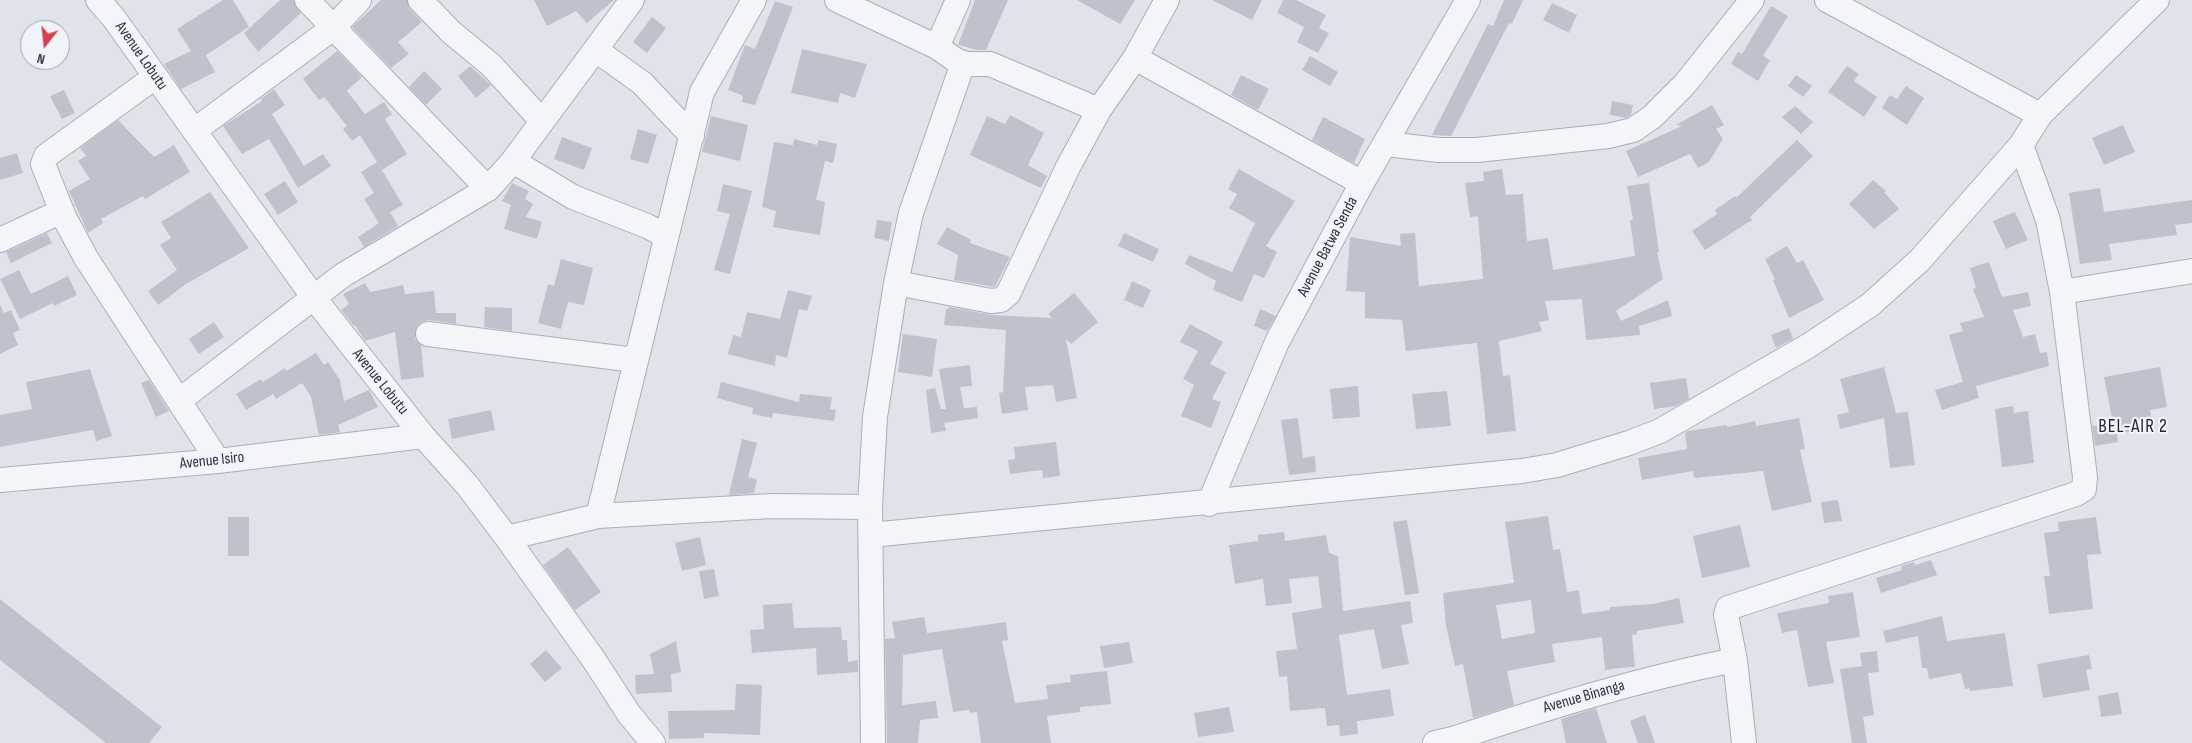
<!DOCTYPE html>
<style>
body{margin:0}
#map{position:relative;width:2192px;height:743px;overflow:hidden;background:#e0e4ea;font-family:"Sofia Sans Condensed",sans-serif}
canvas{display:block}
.north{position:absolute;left:20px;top:20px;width:50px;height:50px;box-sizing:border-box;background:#f0f3f7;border:1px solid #a0a5af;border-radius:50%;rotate:196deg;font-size:14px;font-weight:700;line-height:20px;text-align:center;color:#283042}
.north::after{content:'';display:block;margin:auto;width:18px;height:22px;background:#d63f4e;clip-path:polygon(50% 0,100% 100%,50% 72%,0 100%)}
</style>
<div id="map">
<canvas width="2192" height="743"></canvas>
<div class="north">N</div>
</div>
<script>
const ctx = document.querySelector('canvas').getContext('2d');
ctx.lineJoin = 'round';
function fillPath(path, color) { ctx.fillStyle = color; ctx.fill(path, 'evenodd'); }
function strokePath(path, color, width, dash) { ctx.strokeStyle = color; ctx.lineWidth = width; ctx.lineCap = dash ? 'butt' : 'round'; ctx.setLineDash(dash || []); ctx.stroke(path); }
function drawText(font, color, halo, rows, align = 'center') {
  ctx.font = font + ' "Sofia Sans Condensed",sans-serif'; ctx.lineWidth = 4.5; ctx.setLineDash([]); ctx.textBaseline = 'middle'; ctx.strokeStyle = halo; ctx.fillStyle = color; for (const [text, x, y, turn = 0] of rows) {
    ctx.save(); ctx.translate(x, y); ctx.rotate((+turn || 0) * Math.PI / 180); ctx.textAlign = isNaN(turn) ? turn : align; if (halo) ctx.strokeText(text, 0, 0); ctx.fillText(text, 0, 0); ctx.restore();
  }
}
fillPath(new Path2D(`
 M223,0H233L249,27L206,55L215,72L181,89L164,64L191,51L177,29Z
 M280,0H294L301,13L258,52L244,33Z
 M381,0H407L410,9L422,22L398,42L409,54L391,68L352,27Z
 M534,0H614L587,23L576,11L547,26Z
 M975,0H1008L986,50H977L958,45Z
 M1077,0H1135L1120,24Z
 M1212,0H1262L1252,20Z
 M1283,0H1296L1326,15L1319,28L1329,33L1318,53L1297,42L1304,27L1277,13Z
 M1504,0H1523L1512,24L1509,23L1451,136L1432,135L1488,24L1493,26Z
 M775,1L793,7L755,105L742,102L743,96L728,90L745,45L755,49Z
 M1552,3L1577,15L1569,33L1543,20Z
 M1771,6L1788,16L1763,56L1770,60L1758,81L1731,64L1738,52L1742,54Z
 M652,17L666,28L647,53L633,42Z
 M802,49L867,64L855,98L840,93L838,103L791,93Z
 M337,51L362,77L347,91L365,114L384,102L392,114L385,119L407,154L382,170L360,135L352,141L343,129L347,126L324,97L319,100L303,79Z
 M1310,56L1338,72L1330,86L1302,70Z
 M470,66L491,85L476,98L458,76Z
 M1847,66L1859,74L1854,81L1877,97L1864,117L1828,92Z
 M424,71L442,89L426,105L409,87Z
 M1241,75L1269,89L1258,110L1231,95Z
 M1796,75L1812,86L1803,97L1788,86Z
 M1906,86L1924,98L1907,125L1882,108L1890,95L1897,99Z
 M274,89L285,105L272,114L304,166L323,154L331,166L298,188L269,139L242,154L223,126L262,101L261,99Z
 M64,90L75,113L62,119L50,96Z
 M1612,101L1633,105L1631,115L1626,118L1610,115Z
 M1712,105L1724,125L1716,129L1723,139L1709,162L1698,168L1690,154L1638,177L1626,151L1682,126L1676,125Z
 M1795,106L1813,122L1801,134L1782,117Z
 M1010,115L1044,133L1028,165L1047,176L1041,188L970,155L987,116L1005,124Z
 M711,116L748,125L740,161L702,152Z
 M1323,117L1365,139L1354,163L1312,140Z
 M118,120L154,157L174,145L190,172L145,199L143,196L101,219L103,223L88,233L69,191L90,179L78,161L86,156L80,148Z
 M2123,125L2135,152L2104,165L2092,138Z
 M638,129L657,135L648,164L630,159Z
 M562,137L592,148L584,170L554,159Z
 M794,139L817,145L819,140L837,144L833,163L825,161L816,200L825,202L820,235L773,227L776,211L762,207L774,142L793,145Z
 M1797,140L1813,156L1750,217L1752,220L1705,250L1692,231L1717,214L1715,210L1735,196L1736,198Z
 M17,153L23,173L0,180V158Z
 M377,162L403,205L390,212L398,226L364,247L358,237L379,223L364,199L374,193L361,172Z
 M1239,169L1295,201L1266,246L1277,252L1264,278L1254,274L1242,302L1213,290L1216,281L1185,264L1189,255L1232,272L1255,223L1229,208L1237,194L1228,189Z
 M1502,169L1506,195L1523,194L1527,241L1548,238L1553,270L1635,256L1630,220H1633L1627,186L1649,183L1659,252H1657L1663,279L1616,311L1621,321L1668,300L1672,316L1639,326L1640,335L1586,340L1582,299L1545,301L1549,320L1539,322L1542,331L1499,341L1503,376L1510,375L1516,431L1487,434L1477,343L1406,351L1402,320L1365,318V292L1346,291L1350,237L1401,246L1400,234L1415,233L1419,286L1483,279L1478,216L1470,217L1465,183L1484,181L1483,172Z
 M1873,180L1886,191L1884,192L1899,209L1874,229L1849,204Z
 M285,181L298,202L278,215L264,194Z
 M512,183L529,191L525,199L533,204L526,217L542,222L537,239L504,229L511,205L502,201Z
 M723,184L752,191L730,274L714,270L730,214L717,211Z
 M2100,188L2104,212L2192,200V223L2175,225L2177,235L2109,244L2112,260L2080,264L2069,193Z
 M210,192L249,248L186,284L158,305L148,291L177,270L160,245L171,238L161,222Z
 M2015,212L2028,240L2006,249L1993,221Z
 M877,220L892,222L889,241L874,238Z
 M947,227L971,240L970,243L1010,257L995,287L954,280L958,255L937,244Z
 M47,233L52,243L11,263L6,252Z
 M1124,233L1159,249L1153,262L1118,246Z
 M1787,246L1797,263L1803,260L1824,300L1789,318L1773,280L1775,279L1765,259Z
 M561,259L593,268L584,305L568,302L561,329L538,323L548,284L554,286Z
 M1989,262L2002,297L2028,292L2031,306L2013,310L2023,337L2035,334L2040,353L2047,352L2049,366L1976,386L1979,398L1942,410L1935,390L1963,382L1949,335L1963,331L1960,323L1984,317L1973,289L1976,288L1970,268Z
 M19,270L31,294L68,276L77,295L54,306L53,303L20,319L0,279Z
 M1132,281L1151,290L1143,308L1124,300Z
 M365,283L370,292L403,285L405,294L434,291L436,313H456V324L429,320L422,322L417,326L415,339L421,345L424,377L401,380L395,332L365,341L355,325L354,326L341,310L349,304L343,294Z
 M788,290L812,296L807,311L799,309L787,358L776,355L775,366L728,354L733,335L741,337L747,312L780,319Z
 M1074,293L1098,322L1071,344L1066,339L1077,398L1056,402L1053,385L1025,387L1028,410L1002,414L999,393L1003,392L1006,330L944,325L946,309H948L949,307L992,315L1052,318L1048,314Z
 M0,305L4,313L11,310L20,330L13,333L18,345L0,354Z
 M485,307L512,308V331L484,327Z
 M1260,309L1276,316L1267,331L1254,326Z
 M214,322L224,337L199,354L189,339Z
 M1190,324L1223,342L1210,364L1226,372L1212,399L1221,402L1211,428L1181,416L1194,385L1183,379L1198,351L1180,342Z
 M1789,328L1793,339L1776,348L1771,335Z
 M903,334L937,339L932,377L898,372Z
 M316,353L324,365L328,362L340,380L344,401L369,390L378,407L338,425L340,432L319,435L311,397L302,383L276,399L273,394L246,410L236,394L261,379L263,382L285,368L286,371Z
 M970,365L972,386L960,387L964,408L977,407L978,418L944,423L946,431L931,433L926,390L935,388L941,409H946L939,369Z
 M1884,367L1896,413L1908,412L1915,465L1890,468L1884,418L1840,429L1837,415L1849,412L1840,379Z
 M2160,367L2167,407L2150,410L2153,428L2117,434L2118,442L2095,446L2092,426L2113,423L2104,377Z
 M90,369L112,436L96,441L93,430L0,447V415L32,409L26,382Z
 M1686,378L1689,399L1676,406L1654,409L1650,383Z
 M149,380L169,411L156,417L141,383Z
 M721,382L799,402L800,394L832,397L830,409L836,410L834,421L773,413L772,418L752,414L753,408L717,398Z
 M1358,386L1360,417L1333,419L1330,389Z
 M1447,391L1451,426L1416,429L1412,394Z
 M2013,406L2014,413L2028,411L2034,463L2002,467L1995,409Z
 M491,410L495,430L452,439L448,419Z
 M1298,418L1303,458L1315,456L1316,472L1289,475L1281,420Z
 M1799,418L1805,449L1800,450L1812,502L1772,511L1763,471L1694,478L1693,471L1642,480L1638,458L1687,449L1685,433L1688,431L1727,425V427L1755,421L1756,426Z
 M742,439L757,443L748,477L757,479L754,493L731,495L729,494Z
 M1056,442L1060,476L1043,478L1042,470L1010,474L1008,460L1015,459L1014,447Z
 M1838,500L1842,521L1824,523L1821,502Z
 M1548,516L1553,550L1560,549L1567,592L1579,590L1582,614L1610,610V607L1653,604L1679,598L1684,623L1637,631V634L1632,635L1635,667H1630L1605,670L1602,637L1552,644L1555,662L1507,671L1514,705L1473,718L1463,664L1455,666L1446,626L1443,593L1514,583L1505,522ZM1531,600L1535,633L1502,639L1496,605Z
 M228,517H249V556H228Z
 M2096,517L2101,554L2087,555L2093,609L2049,614L2044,576H2050L2044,533L2059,531L2058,522Z
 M1407,520L1419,593L1405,595L1393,522Z
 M1740,525L1750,567L1702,578L1693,536Z
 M1284,532L1285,541L1326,535L1329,553L1338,556L1343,611L1410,601L1413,623L1401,625L1409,664L1382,669L1374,629L1339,635L1347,695L1390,689L1394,716L1357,721L1358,734L1340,736L1339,725L1327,726L1325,708L1290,711L1287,676L1279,677L1276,651L1297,649L1292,613L1322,608L1318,576L1289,579L1292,603L1266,606L1263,579L1235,584L1229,545L1258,541V535Z
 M700,537L706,565L682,571L675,543Z
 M568,547L601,592L575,610L543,565Z
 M1931,560L1937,575L1881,593L1876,578L1902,570L1901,566L1914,562L1915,565Z
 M714,569L719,596L704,599L699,571Z
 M1853,592L1860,637L1826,642L1834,683L1808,687L1797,630L1782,633L1777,613L1829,603L1828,596Z
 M0,599L162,727L149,743H106L0,660Z
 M792,603L794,628L841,627L842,640H847L848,662L858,660V672L817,675L816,648L752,653L750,630L764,629L763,605Z
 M1942,616L1947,641L2005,633L2013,686L1970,691V688L1965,689L1961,673L1929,679L1927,668H1922L1918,636L1886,643L1883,631Z
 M924,617L927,633L1006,622L1008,640L1002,641L1015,703L1048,699L1046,685L1071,682L1070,675L1107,671L1111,704L1080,707V712L1047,716L1051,743H981L977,712L970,713L969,710L953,712L942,649L903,655L902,705L936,701L938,718L920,720L918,743H887L885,639L895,638L892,622Z
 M676,641L681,672L671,674L672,692L636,694L635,675L654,674L650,654Z
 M1129,642L1133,663L1104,668L1100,646Z
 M546,650L562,668L545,682L530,664Z
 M1877,651L1879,672L1868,673L1874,715L1863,717L1867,743H1852L1840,669L1862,666L1860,653Z
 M2089,655L2092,669L2086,670L2090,690L2043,698L2037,664Z
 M736,684L762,685L760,735L704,733V738L669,739L668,711L735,710Z
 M2118,692L2122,714L2101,717L2098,696Z
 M1229,707L1234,732L1198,737L1194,713Z
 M1596,708L1607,743H1566L1561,719Z
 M1645,715L1655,743H1638L1630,721Z`), '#bdc2cd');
const minor = new Path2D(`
 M98,0L113,17L314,298L423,436L467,485L507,538L594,660L629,714L653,743
 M307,0L488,189
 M420,0L451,32L491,65L542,121
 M837,0L937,47L957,61L967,64H990L1099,110
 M1827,0L2040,115
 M937,47L958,0
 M596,50L642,83L692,136
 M1135,58L1362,183
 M155,77L46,156L43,164L64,217L86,258L218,461
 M195,130L333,28L359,0
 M1386,144L1439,150H1477L1608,136L1633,130L1652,117L1685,84L1752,0
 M513,161L573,197L647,226L666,236
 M0,240L62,211
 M896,283L991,301L1001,300L1008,294L1068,167L1099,110L1135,58L1167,0
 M2062,292L2192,271
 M428,334L635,360
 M180,400L343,275L488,189L513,161L632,0
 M0,480L218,461L423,436
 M1209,504L1277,342L1362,183L1468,0
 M598,516L702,92L754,0
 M871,535L1522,471L1557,465L1629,443L1660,431L1808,346L1870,305L1920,260L2021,145L2040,115L2157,0
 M507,538L598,516L772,506L870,507
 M873,743L870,507L875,417L896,283L911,213L963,63
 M1435,743L1453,739C1546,708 1638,679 1735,660
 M1744,743L1735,660L1726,615L1728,608L2076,494L2084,489L2085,477L2062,292L2048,220L2021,145`);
strokePath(minor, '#a9aeb8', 26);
strokePath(minor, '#f3f5f8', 24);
drawText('16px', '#283042', '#f0f3f7', [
 ["Avenue Lobutu",141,56,55],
 ["Avenue Batwa Senda",1328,247,-62],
 ["Avenue Lobutu",380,382,51],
 ["Avenue Isiro",212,461,-6],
 ["Avenue Binanga",1584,697,-16]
]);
ctx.letterSpacing = '1px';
drawText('19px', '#1a2133', '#f0f3f7', [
 ["BEL-AIR 2",2133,427]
]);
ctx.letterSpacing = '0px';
</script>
